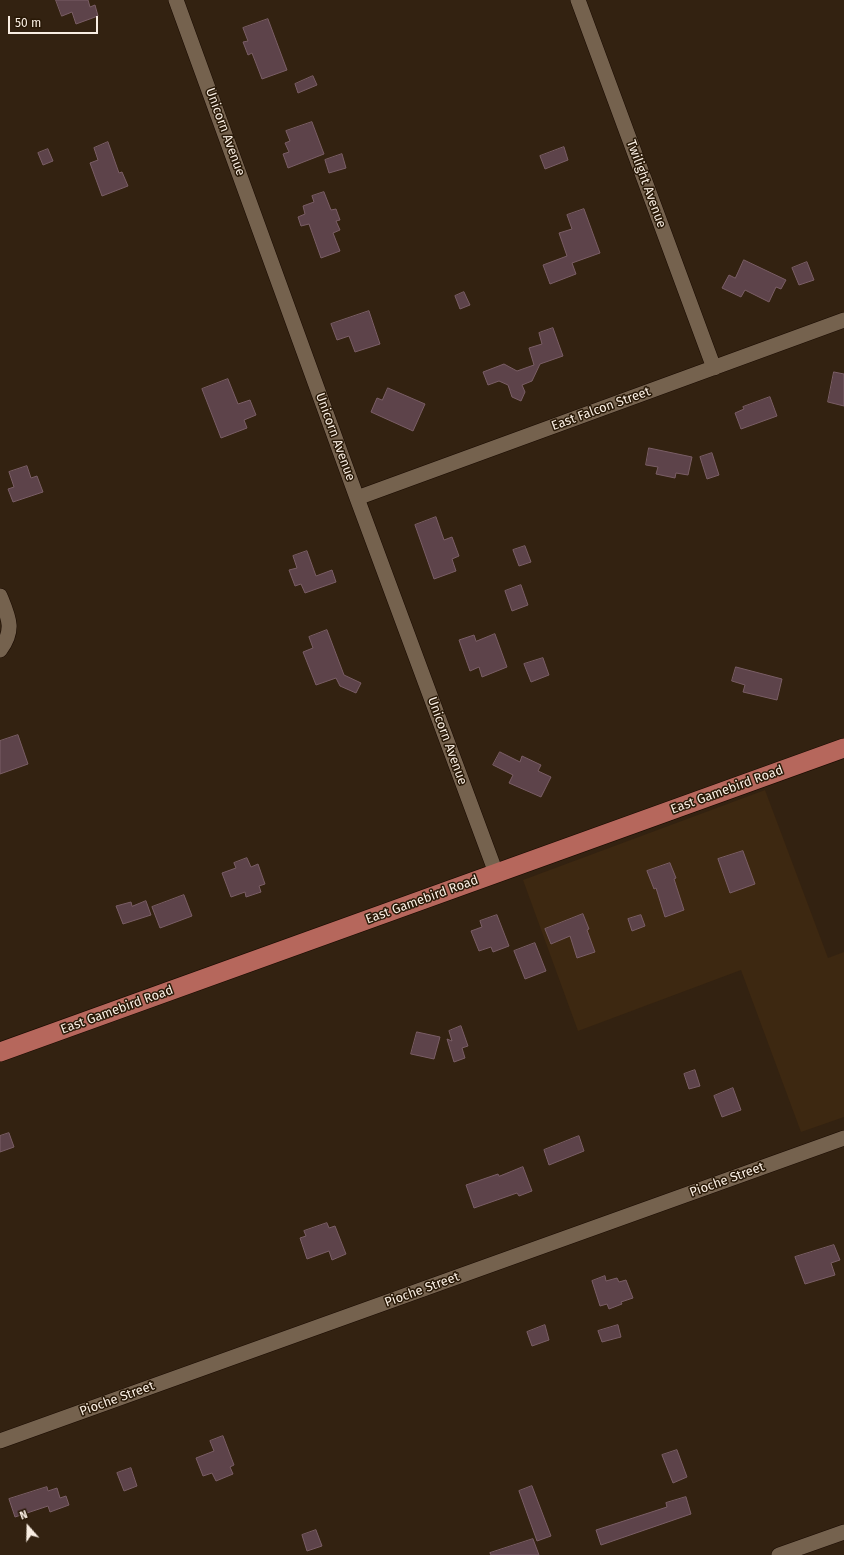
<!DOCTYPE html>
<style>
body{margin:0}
#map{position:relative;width:844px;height:1555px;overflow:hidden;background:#321;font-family:"Fira Sans",sans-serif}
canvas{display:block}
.north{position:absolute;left:8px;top:1507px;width:40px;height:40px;-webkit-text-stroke:3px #291907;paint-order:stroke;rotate:340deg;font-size:11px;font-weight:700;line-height:16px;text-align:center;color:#f9eee3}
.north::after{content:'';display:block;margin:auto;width:14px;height:18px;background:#f9eee3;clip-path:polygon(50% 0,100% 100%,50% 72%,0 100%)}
.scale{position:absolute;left:8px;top:16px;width:90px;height:18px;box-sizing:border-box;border:2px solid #f9eee3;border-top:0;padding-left:5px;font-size:12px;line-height:14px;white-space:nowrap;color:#f9eee3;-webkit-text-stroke:3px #291907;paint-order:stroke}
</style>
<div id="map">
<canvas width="844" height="1555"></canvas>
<div class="north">N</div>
<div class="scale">50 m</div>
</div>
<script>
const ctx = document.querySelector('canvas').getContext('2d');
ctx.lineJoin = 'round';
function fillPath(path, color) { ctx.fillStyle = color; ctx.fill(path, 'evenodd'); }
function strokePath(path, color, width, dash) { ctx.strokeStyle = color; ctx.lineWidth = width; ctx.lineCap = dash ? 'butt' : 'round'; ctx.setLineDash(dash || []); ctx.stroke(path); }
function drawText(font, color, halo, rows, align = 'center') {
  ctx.font = font + ' "Fira Sans",sans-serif'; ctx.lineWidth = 3; ctx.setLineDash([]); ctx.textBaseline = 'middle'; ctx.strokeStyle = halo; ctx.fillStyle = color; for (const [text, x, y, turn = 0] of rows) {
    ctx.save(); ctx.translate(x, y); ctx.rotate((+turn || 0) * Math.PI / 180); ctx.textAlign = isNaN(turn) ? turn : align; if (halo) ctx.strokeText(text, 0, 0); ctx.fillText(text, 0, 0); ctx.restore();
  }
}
fillPath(new Path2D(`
 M765,790L828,958L844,952V1117L801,1132L741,970L578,1031L523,880Z`), '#3d2811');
const building = new Path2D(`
 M56,0H88L90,7L95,5L98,16L76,24L72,12L62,16Z
 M268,19L287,70L262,79L252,53L248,55L243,42L248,41L243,28Z
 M313,76L317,85L298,93L295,84Z
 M312,122L324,154L288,168L283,154L289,152L285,143L290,141L286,131Z
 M108,142L119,173L122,172L128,186L102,196L90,163L98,160L94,148Z
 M564,147L568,160L545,169L540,156Z
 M48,149L53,161L43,165L38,153Z
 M342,154L346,168L329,173L325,160Z
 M324,192L331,210L336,209L340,220L336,221L340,230L333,233L340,251L321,258L309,224L301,226L298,217L305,214L303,206L314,202L312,196Z
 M584,209L600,253L572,263L576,274L550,284L543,265L567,256L559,233L572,229L567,215Z
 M744,260L786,280L781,289L776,287L769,302L745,290L741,297L722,288L729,275L735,278Z
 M807,262L814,280L799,285L792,268Z
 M464,292L470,305L460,309L455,296Z
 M369,311L380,344L355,352L349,336L337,340L331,324Z
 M553,328L563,356L540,364L532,381L522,385L525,392L521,401L512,397L508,385L499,381L488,385L483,372L504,364L517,371L534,365L529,348L542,344L539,333Z
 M834,372L844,374V406L828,402Z
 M228,379L238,404L250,400L256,415L244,420L247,428L221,438L202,389Z
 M388,388L425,404L413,431L371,412L377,398L382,400Z
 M770,397L777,416L741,429L735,413L744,409L743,407Z
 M649,448L692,457L688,475L676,473L675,478L656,474L658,467L646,465Z
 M712,453L719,475L707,479L700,457Z
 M27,466L31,478L37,476L43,492L13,502L8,489L14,487L9,472Z
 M436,517L444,540L452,537L459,556L452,559L456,571L434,579L415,525Z
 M525,546L531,562L519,566L513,550Z
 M307,551L316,576L332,570L336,582L305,593L301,584L295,586L289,570L297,568L293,556Z
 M521,585L528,605L512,611L505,591Z
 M327,630L344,675L361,683L356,693L340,686L336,678L316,685L303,652L313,648L309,637Z
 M495,634L507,667L482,677L479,667L470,671L459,640L474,635L476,641Z
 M543,658L549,675L531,682L524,664Z
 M736,667L782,679L777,700L743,692L745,685L732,681Z
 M18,735L28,764L0,774V741Z
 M500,752L520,762L522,756L541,765L538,771L551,777L541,797L509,783L513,775L493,765Z
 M743,851L755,884L730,893L718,859Z
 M247,858L251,867L258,864L265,884L259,886L261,892L246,897L245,892L231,897L222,873L236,868L234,863Z
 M670,863L676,878L674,879L684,910L665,917L656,888L654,889L647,871Z
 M184,895L192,916L160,928L152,907Z
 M146,901L151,915L123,924L116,906L131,902L132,906Z
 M583,914L589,929L587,930L595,952L577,958L570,936L551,944L545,929Z
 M497,915L509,946L493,952L491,947L479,951L471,931L482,927L480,921Z
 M641,915L645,926L632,931L628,919Z
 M535,943L546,971L525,979L514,951Z
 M461,1026L468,1046L462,1048L465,1058L454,1062L447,1039L452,1041L449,1031Z
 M417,1032L440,1037L434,1059L411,1054Z
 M695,1070L700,1086L689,1089L684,1074Z
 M733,1088L741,1110L722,1117L714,1096Z
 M9,1133L14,1147L0,1152V1136Z
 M579,1136L584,1151L549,1165L544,1150Z
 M523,1167L532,1191L519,1196L517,1193L474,1208L466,1185L498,1174L499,1176Z
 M327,1223L329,1228L335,1226L346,1254L332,1260L329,1251L307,1259L300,1238L306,1236L304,1231Z
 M834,1245L840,1260L831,1263L835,1275L805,1284L795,1257Z
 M605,1276L606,1281L617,1278L619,1282L626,1280L633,1298L621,1302L622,1304L609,1309L607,1304L600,1306L592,1281Z
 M545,1325L549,1340L532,1346L527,1332Z
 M618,1325L621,1337L602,1342L598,1331Z
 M223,1436L234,1465L230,1467L233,1474L216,1481L212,1473L203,1476L196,1458L214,1451L210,1441Z
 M677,1450L687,1477L673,1483L662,1455Z
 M131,1468L137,1486L124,1491L117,1473Z
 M532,1486L551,1536L537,1541L519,1491Z
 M47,1487L48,1491L57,1488L60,1498L66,1496L69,1505L50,1512L48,1506L15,1517L9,1499Z
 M686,1497L691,1514L601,1545L596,1530L667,1507L666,1503Z
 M316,1530L322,1546L307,1551L302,1535Z
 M533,1539L539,1555H491L490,1553Z`);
fillPath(building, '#5d434a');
strokePath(building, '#7a5e66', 1);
const minor = new Path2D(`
 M176,0L357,498L496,873
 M578,0L714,368
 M357,498L844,320
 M0,596C9,618 15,630 0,650
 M0,1441L844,1138
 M779,1555L844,1532`);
const major = new Path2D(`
 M0,1052L844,748`);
strokePath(minor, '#1a0b00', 16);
strokePath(major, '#1a0b00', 20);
strokePath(minor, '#75624e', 15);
strokePath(major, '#b6675c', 19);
drawText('13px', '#f9eee3', '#291907', [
 ["Unicorn Avenue",225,132,70],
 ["Twilight Avenue",646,184,70],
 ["East Falcon Street",601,409,-20],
 ["Unicorn Avenue",335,437,70],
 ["Unicorn Avenue",447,741,70],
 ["East Gamebird Road",727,790,-20],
 ["East Gamebird Road",422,900,-20],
 ["East Gamebird Road",117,1010,-20],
 ["Pioche Street",727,1180,-20],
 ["Pioche Street",422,1290,-20],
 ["Pioche Street",117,1399,-20]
]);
</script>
